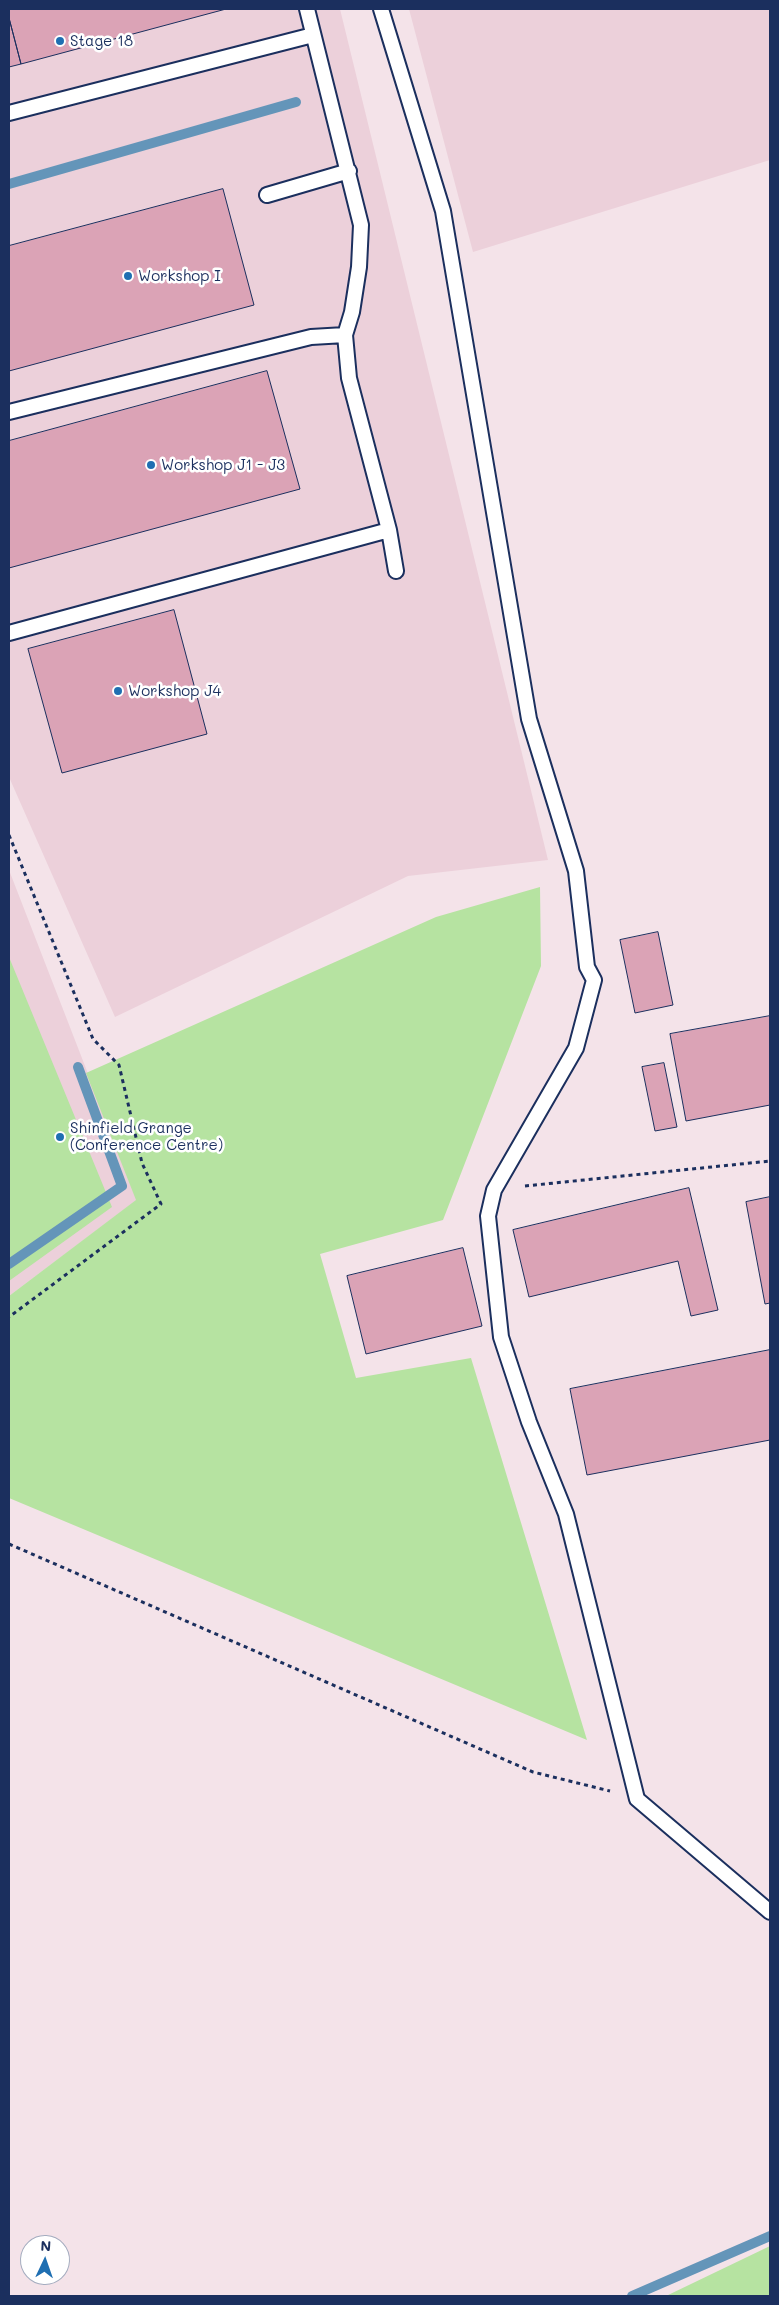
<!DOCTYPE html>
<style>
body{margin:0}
#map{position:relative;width:779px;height:2305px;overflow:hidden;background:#f4e3e9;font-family:Mali,sans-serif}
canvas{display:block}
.frame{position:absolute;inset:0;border:10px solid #1b2f5e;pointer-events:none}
.north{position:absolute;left:20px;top:2235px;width:50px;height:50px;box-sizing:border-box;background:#fff;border:1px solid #a4acbf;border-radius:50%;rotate:3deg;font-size:14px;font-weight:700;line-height:20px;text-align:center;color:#1b2f5e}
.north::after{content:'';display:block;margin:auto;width:18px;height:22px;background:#1f6fb2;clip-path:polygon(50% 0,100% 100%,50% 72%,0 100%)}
</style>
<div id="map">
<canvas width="779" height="2305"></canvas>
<div class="frame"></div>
<div class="north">N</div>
</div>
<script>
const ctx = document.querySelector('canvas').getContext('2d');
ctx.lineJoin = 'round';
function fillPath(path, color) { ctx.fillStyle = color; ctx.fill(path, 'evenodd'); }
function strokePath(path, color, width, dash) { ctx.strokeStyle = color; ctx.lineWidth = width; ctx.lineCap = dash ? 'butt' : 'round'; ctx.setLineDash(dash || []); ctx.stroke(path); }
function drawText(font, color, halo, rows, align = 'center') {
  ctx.font = font + ' Mali,sans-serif'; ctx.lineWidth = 5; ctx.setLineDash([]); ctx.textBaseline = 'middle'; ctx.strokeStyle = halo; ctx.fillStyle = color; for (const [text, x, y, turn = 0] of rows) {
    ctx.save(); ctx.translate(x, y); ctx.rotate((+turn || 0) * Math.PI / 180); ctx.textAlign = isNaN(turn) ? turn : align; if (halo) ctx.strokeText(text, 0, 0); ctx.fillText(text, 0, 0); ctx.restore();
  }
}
fillPath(new Path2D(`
 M9,9H340L548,860L408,876L115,1017L9,777Z
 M409,9H770V160L473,252Z
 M9,870L137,1200L9,1296Z`), '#ecd0da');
fillPath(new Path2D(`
 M540,887L541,966L443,1220L320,1254L356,1378L471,1358L587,1740L9,1498V1296L136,1200L86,1073L436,917Z
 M9,957L112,1207L9,1281Z
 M770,2246V2296H666Z`), '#b6e3a1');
strokePath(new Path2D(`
 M9,184L296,102
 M9,1264L122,1186L78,1067
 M632,2296L770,2236`), '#6495b9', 10);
const building = new Path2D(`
 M9,9H226L21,64L9,18Z
 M9,18L21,64L9,67Z
 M223,189L254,305L9,371V246Z
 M267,371L300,489L9,568V441Z
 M174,610L207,734L62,773L28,649Z
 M658,932L673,1005L635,1013L620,940Z
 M770,1016V1105L686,1121L670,1034Z
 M664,1063L677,1127L655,1131L642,1067Z
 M689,1188L718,1310L691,1316L678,1261L529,1297L513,1230Z
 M770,1197V1303L765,1304L746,1202Z
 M463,1248L482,1326L366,1354L347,1276Z
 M770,1350V1440L587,1475L570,1389Z`);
fillPath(building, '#dba3b6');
strokePath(building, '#1b2f5e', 1);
const service = new Path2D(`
 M307,9L361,225L359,267L352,312L345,335L349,378L389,530L396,571
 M381,9L443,211L529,719L576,871L587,967L594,980L576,1048L494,1190L488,1216L501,1337L529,1422L566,1514L637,1799L770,1912
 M9,113L313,35
 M267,195L349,171
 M9,412L311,337L345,335
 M9,633L389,530`);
strokePath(service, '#1b2f5e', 18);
strokePath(new Path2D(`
 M9,835L93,1039L119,1065L142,1163L161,1204L9,1317
 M525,1186L770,1161
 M9,1544L533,1772L610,1791`), '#1b2f5e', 3, [4, 4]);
strokePath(service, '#fff', 14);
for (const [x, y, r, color] of [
 [60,41,5,"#1f6fb2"],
 [128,276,5,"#1f6fb2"],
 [151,465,5,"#1f6fb2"],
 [118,691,5,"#1f6fb2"],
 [60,1137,5,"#1f6fb2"]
]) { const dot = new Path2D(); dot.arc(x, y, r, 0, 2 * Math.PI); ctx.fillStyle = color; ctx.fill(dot); strokePath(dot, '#fff', 2); }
drawText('15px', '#1b2f5e', '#fff', [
 ["Stage 18",70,41],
 ["Workshop I",138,276],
 ["Workshop J1 - J3",161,465],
 ["Workshop J4",128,691],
 ["Shinfield Grange",70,1128],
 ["(Conference Centre)",70,1145]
], 'left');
</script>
